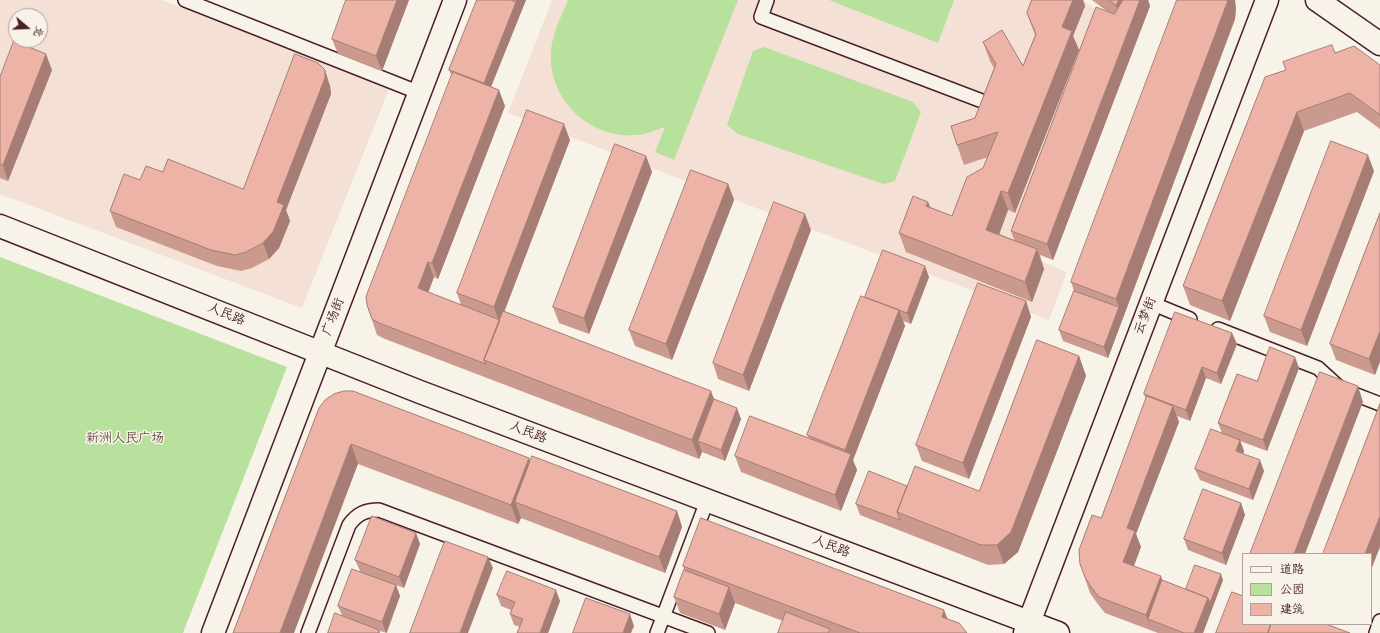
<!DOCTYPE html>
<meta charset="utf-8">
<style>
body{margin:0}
#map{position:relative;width:1380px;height:633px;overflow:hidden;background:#f7f3e8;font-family:Mynerve,"LXGW WenKai TC",sans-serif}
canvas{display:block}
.legend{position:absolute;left:1242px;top:553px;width:130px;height:72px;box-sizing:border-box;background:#f7f3e8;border:1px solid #b29e9c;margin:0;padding:5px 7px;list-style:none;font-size:12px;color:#4a1f2b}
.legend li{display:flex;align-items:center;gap:8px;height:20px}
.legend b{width:20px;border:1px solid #b29e9c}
.north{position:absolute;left:8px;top:8px;width:40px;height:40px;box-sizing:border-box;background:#f7f3e8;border:1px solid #b29e9c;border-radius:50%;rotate:109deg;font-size:11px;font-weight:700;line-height:16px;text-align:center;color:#4a1f2b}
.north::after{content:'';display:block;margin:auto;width:14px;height:18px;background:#4a1f2b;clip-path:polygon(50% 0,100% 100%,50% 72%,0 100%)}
</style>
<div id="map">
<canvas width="1380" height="633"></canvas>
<ul class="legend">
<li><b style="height:5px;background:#f7f3e8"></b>道路</li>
<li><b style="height:11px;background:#b8e19e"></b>公园</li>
<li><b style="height:11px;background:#ecb3a6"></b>建筑</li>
</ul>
<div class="north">北</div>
</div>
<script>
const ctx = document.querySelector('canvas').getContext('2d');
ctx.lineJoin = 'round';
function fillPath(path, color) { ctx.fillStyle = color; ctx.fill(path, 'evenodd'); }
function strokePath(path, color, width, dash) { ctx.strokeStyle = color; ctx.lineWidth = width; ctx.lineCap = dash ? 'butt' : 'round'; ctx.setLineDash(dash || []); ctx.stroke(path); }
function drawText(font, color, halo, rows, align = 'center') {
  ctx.font = font + ' Mynerve,"LXGW WenKai TC",sans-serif'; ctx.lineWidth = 3; ctx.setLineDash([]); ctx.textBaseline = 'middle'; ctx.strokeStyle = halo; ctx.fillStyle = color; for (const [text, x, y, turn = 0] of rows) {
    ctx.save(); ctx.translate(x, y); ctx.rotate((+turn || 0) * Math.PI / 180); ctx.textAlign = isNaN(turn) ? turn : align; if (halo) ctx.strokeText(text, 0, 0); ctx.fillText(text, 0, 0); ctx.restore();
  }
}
fillPath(new Path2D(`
 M0,0H162L389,89L302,308L0,194ZM16,16H40V40H16Z
 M552,0H1083L1100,13L1010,248L1067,272L1049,320L508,113Z`), '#f4e0d4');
fillPath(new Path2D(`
 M568,0H738L674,160L655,152L665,127C655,130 646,135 636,135C589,139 548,99 551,52C552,34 561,17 568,0Z
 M829,0H954L938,43Z
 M764,47L913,102L921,112L895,181L883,184L738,134L727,125L753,51Z
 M0,257L287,367L183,633H0Z`), '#b8e19e');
const lane = new Path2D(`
 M185,0L420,93
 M767,0L761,17L982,101
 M1151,303L1190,319
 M1218,329L1318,368L1341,389L1380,404
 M308,633L349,525C357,514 365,510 379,510L708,633
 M657,633L707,501
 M1376,633L1380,621`);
const secondary = new Path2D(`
 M1317,0L1380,44
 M0,226L420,392L1058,633
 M213,633L455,0
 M1025,633L1267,0`);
strokePath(lane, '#4a1f2b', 16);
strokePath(secondary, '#4a1f2b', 25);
strokePath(lane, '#f7f3e8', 13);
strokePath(secondary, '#f7f3e8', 22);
fillPath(new Path2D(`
 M409,0L382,71L338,54L332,39Z
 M477,0H526L491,87L505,106L438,279L434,277L428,292L461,305L457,293L570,140L504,311L714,399L741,419L725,461L702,452L699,459L385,339L377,335L367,305L452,76L449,70Z
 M1032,0H1083L1085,6L1073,36L1079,50L1015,213L1008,210L999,234L1014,240L1011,231L1108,12L1092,0H1148L1150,6L1053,260L1040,255L1044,269L1032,302L906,252L899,233L928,202L930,207L952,216L983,168L988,157L964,165L957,145L975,118L994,68L990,61L983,42L1023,66L1035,35L1027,13Z
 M1236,8L1235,19L1108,358L1063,341L1059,330L1074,291L1071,282Z
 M1335,52L1380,65V129L1357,112L1304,131L1230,321L1190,305L1183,286Z
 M52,70L8,181L0,178V77Z
 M330,86L331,94L286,210L290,221L279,248L269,259L252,268L241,271L217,266L116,227L110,211L140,180L163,172L243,189Z
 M646,156L652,172L589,334L559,323L553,307Z
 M1374,171L1307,346L1270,332L1264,316Z
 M728,184L734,200L672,360L635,346L629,330Z
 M1380,213L1375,375L1336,360L1330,344Z
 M811,230L749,391L718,379L713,363Z
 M929,277L911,324L903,321L905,326L853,460L857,470L841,511L741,472L735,456L809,438L807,435L866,297Z
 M1026,301L1031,317L969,479L922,461L916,445Z
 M1232,333L1237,344L1221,384L1206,378L1190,421L1177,416L1179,422L1136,534L1141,547L1134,566L1162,580L1186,589L1223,580L1203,633H1158L1105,613L1097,603L1090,593L1080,564L1101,518L1146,400L1144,394Z
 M1079,356L1086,376L1018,552L1004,564L988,565L860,515L856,504L907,486L979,491Z
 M1299,368L1267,451L1240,441L1244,451L1243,453L1264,471L1253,500L1200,480L1195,469L1222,433L1218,423L1257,381Z
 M319,408L530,461L677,511L682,527L665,573L521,518L518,524L358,464Z
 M1241,503L1245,515L1226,565L1188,550L1184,539Z
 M416,533L420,544L404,588L396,585L400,596L387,633L380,631V633H328L342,615L338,606L360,571L355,560Z
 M683,566L948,619L967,633H778L783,621L735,603L725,630L680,613L674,597L684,570Z
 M497,595L560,601L548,633H517L520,627L514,625L510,614L511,610L501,606Z`), '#cb9a8f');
fillPath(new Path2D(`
 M397,0H409L382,71L376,56Z
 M516,0H526L488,94L484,83L516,2Z
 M1073,0H1083L1085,6L1073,36L1079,50L1015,213L1008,193L1062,27Z
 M1119,0H1136L1121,21L1116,5Z
 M1140,0H1148L1150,6L1053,260L1047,244Z
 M1228,0H1235L1236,8L1235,19L1108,358L1104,347L1119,307L1116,299Z
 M46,54L52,70L8,181L3,165Z
 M325,70L330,86L331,94L286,210L290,221L279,248L269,259L263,243L277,202Z
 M499,90L505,106L438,279L432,263Z
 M1297,112L1304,131L1230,321L1222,301Z
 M564,124L570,140L500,323L494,307Z
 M1368,155L1374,171L1307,346L1301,330Z
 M646,156L652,172L589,334L584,318Z
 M728,184L734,200L672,360L666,344Z
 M1001,191L1008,210L994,249L986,230Z
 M928,202L935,221L926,206Z
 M805,214L811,230L749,391L743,375Z
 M1037,249L1044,269L1032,302L1025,282Z
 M428,262L434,277L424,304L418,288Z
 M925,266L929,277L911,324L907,313Z
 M1026,301L1031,317L969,479L963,463Z
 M899,310L905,326L853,460L857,470L841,511L835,495L849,460L845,450Z
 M1380,331V362L1375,375L1369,359Z
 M1232,333L1237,344L1221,384L1217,373Z
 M1079,356L1086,376L1018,552L1004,564L997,545Z
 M1295,357L1299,368L1267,451L1263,440Z
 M1202,367L1206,378L1190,421L1186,410Z
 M1358,386L1363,402L1305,554H1294Z
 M711,391L718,410L698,441L702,452L699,459L692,440Z
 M1173,406L1179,422L1136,534L1141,547L1129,578L1123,562L1127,528Z
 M737,408L741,419L725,461L721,450Z
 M1240,440L1244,451L1240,462L1236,451Z
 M351,444L358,464L294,633H280Z
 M529,458L536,477L515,502L521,518L518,524L511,505Z
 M1260,460L1264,471L1253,500L1249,489Z
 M1241,503L1245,515L1226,565L1222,553Z
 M677,511L682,527L665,573L659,557Z
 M1380,516V547L1371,570V554H1365Z
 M416,533L420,544L404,588L399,577Z
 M488,557L493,568L468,633H460Z
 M1221,574L1223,580L1212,609L1210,603Z
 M1161,576L1166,592L1148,619L1152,631L1146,615Z
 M396,585L400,596L386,633L382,622Z
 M729,587L735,603L725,630L719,614Z
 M556,590L560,601L548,633H540Z
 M1208,598L1212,609L1203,633H1194Z
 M944,610L952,630L942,617Z
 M630,614L634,626L631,633H623Z`), '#a57d74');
const building = new Path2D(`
 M346,0H397L376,56L332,39Z
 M477,0H511L516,2L484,83L449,70Z
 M1032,0H1073L1062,27L1072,31L1008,193L1001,191L986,230L1037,249L1025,282L899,233L913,196L928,202L926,206L952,216L967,177L983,168L998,132L957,145L951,126L975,118L996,64L983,42L1002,30L1023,66L1036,34L1027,13Z
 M1109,0H1119L1116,5Z
 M1123,0H1140L1047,244L1011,231L1096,7L1114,14Z
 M1177,0H1228L1116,299L1071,282Z
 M14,41L46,54L3,165L0,164V77Z
 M1332,45L1335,53L1354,46L1380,65V115L1350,93L1297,112L1222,301L1183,286L1265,77L1286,70L1283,62Z
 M295,54L318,63L325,70V78L277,202L284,205L273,232L263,243L246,252L235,255L211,250L110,211L124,174L140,180L146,166L163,172L168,159L243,189Z
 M453,72L499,90L432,263L428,262L418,288L500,320L484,360L486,364L379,323L372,319L367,305L366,297Z
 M527,110L564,124L494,307L457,293Z
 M1331,141L1368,155L1301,330L1264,316Z
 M615,144L646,156L584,318L553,307Z
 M691,170L728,184L666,344L629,330Z
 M774,202L805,214L743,375L713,363Z
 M1380,213V331L1369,359L1330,344Z
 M883,250L925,266L907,313L865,297Z
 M978,283L1026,301L963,463L916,445Z
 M1074,291L1119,307L1104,347L1059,330Z
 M861,296L899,310L845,450L807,435Z
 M503,311L711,391L692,440L484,360Z
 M1175,312L1232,333L1217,373L1202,367L1186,410L1144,394Z
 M1037,340L1079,356L1011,532L997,545H981L897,512L915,466L979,491Z
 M1270,347L1295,357L1263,440L1218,423L1237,374L1257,381Z
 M1320,372L1358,386L1294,554H1250Z
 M344,391H353L529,458L511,505L351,444L280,633H233L319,408L325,400L334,394Z
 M1147,396L1173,406L1127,528L1135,531L1123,562L1161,576L1146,615L1099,597L1091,587L1085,577L1080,564L1079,550L1092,515L1101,518Z
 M714,399L737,408L721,450L698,441Z
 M1380,404V516L1365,554H1323Z
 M750,416L851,454L835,495L735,456Z
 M1211,429L1240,440L1236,451L1260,460L1249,489L1195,469Z
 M532,456L677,511L659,557L515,502Z
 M869,471L907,486L897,512L900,520L856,504Z
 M1203,489L1241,503L1222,553L1184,539Z
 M372,516L416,533L399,577L355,560Z
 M701,518L944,610L942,617L959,623L967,633H860L683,566Z
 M445,541L488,557L460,633H410Z
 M1195,565L1221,574L1210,603L1208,598L1186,589Z
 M352,569L396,585L382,622L338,606Z
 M684,570L729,587L719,614L674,597Z
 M507,571L556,590L540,633H517L523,619L510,614L515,602L497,595Z
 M1162,580L1208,598L1194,633H1184L1148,619Z
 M1232,592L1243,596V624H1271L1268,633H1216Z
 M586,598L630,614L623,633H573Z
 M786,612L830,629L828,633H778Z
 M335,613L379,630L378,633H328Z
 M1271,624H1326L1350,633H1268Z`);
fillPath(building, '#ecb3a6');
strokePath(building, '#a57d74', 1);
drawText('13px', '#4a1f2b', '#f7f3e8', [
 ["人民路",226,315,22],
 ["云梦街",1146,316,-69],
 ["广场街",334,317,-69],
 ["人民路",528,433,21],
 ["人民路",831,547,21]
]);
drawText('13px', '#665048', '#f7f3e8', [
 ["新洲人民广场",125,439]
]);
</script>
